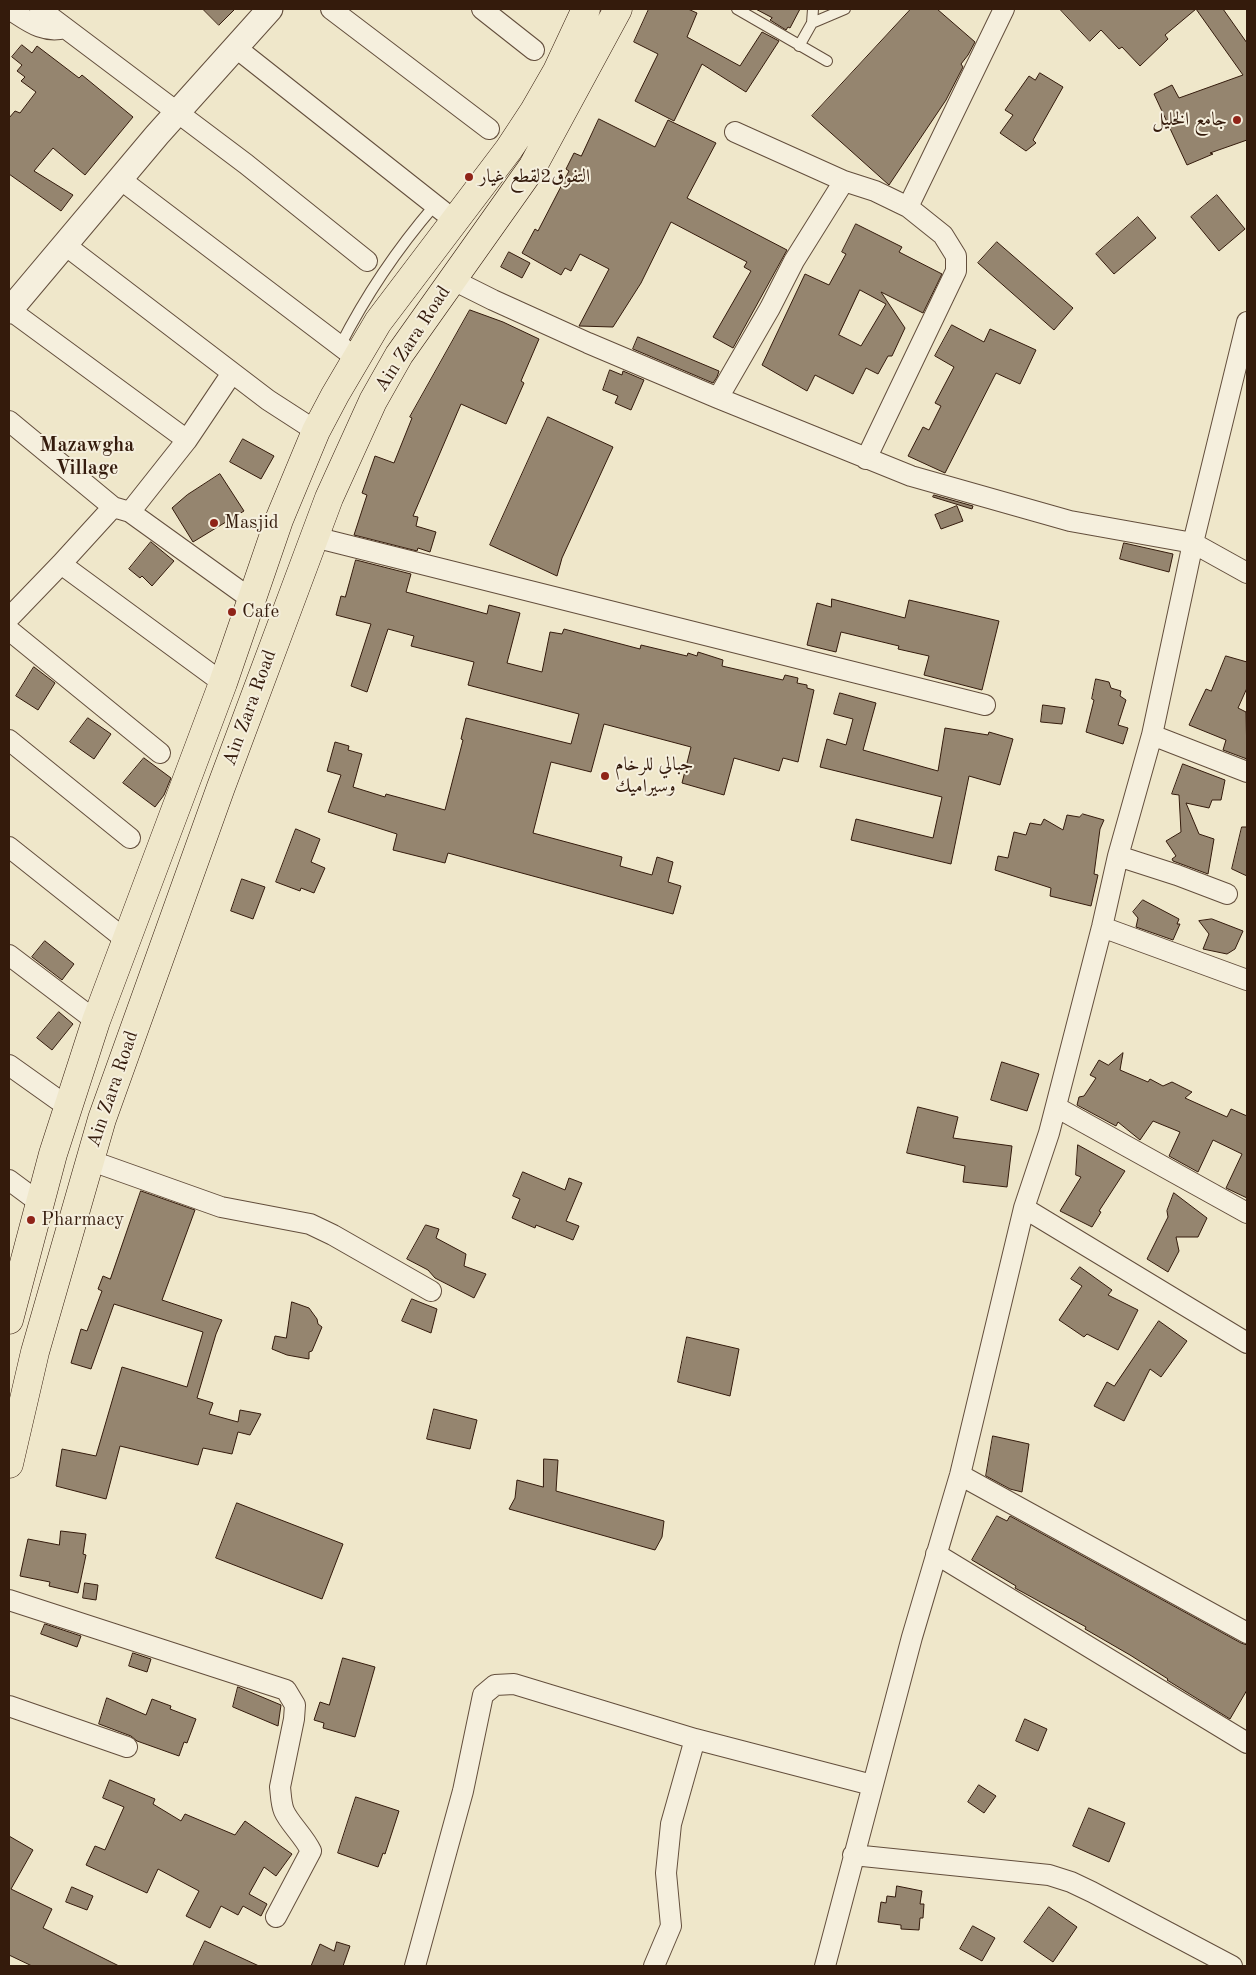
<!DOCTYPE html>
<meta charset="utf-8">
<style>
body{margin:0}
#map{position:relative;width:1256px;height:1975px;overflow:hidden;background:#efe7ca;font-family:"Old Standard TT",serif}
canvas{display:block}
.frame{position:absolute;inset:0;border:10px solid #341b0c;pointer-events:none}
</style>
<div id="map">
<canvas width="1256" height="1975"></canvas>
<div class="frame"></div>
</div>
<script>
const ctx = document.querySelector('canvas').getContext('2d');
ctx.lineJoin = 'round';
function fillPath(path, color) { ctx.fillStyle = color; ctx.fill(path, 'evenodd'); }
function strokePath(path, color, width, dash) { ctx.strokeStyle = color; ctx.lineWidth = width; ctx.lineCap = dash ? 'butt' : 'round'; ctx.setLineDash(dash || []); ctx.stroke(path); }
function drawText(font, color, halo, rows, align = 'center') {
  ctx.font = font + ' "Old Standard TT",Amiri,serif'; ctx.lineWidth = 4; ctx.setLineDash([]); ctx.textBaseline = 'middle'; ctx.strokeStyle = halo; ctx.fillStyle = color; for (const [text, x, y, turn = 0] of rows) {
    ctx.save(); ctx.translate(x, y); ctx.rotate((+turn || 0) * Math.PI / 180); ctx.textAlign = isNaN(turn) ? turn : align; if (halo) ctx.strokeText(text, 0, 0); ctx.fillText(text, 0, 0); ctx.restore();
  }
}
const building = new Path2D(`
 M203,9H235L219,25Z
 M649,9H688L697,13L687,37L740,66L762,32L779,41L746,92L702,64L674,121L635,101L658,54L634,42Z
 M756,9H800L790,28L788,27L786,30L770,20L772,18Z
 M911,9H937L975,42L968,55L961,64L963,67L946,100L889,185L812,116Z
 M1060,9H1223L1247,43V140L1210,153L1213,154L1187,165L1154,94L1172,85L1179,98L1243,75L1196,9L1165,35L1168,39L1140,66L1122,47L1119,49L1101,30L1090,41Z
 M22,45L32,53L37,46L79,78L82,75L133,117L85,175L53,148L34,171L73,195L61,211L9,174V118L15,111L20,113L36,92L21,81L25,77L17,71L22,65L12,57Z
 M1040,73L1063,87L1033,140L1036,143L1026,151L1000,133L1013,115L1005,110L1029,76L1035,80Z
 M599,119L655,147L668,120L716,143L687,198L787,250L733,348L713,337L751,271L744,267L747,262L671,222L641,283L613,327L579,326L609,269L580,254L571,271L565,268L561,275L522,253L535,229L538,231L553,202L569,171L566,169L574,153L581,156Z
 M1217,195L1245,229L1219,251L1191,217Z
 M1138,217L1156,238L1114,274L1096,254Z
 M856,224L902,247L899,252L942,274L923,313L881,292L905,328L892,356H888L878,374L866,368L853,394L815,375L807,391L762,365L805,274L829,285L846,254L842,252ZM860,290L886,304L861,346L839,335Z
 M997,242L1073,308L1054,330L978,263Z
 M509,252L530,263L522,278L501,267Z
 M470,310L503,322L539,339L521,381L524,383L506,424L461,404L413,516L418,517L416,526L436,532L430,552L418,548L417,551L354,535L367,495L362,493L375,456L394,463L412,418L410,417Z
 M952,325L984,342L990,329L1036,350L1020,384L996,373L945,473L908,456L923,427L929,430L941,406L935,403L954,367L935,356Z
 M638,337L719,371L717,377L713,383L633,349Z
 M610,370L622,375L623,371L644,380L631,410L615,403L618,396L603,390Z
 M548,417L613,447L562,558L557,576L490,545Z
 M243,439L274,456L261,479L230,462Z
 M220,474L244,511L193,542L172,508L187,495Z
 M934,495L973,506L972,509L933,497Z
 M957,506L963,521L941,529L935,515Z
 M151,542L174,561L152,586L142,576L140,578L129,569Z
 M1124,543L1173,554L1169,572L1120,559Z
 M356,560L411,574L406,592L487,614L489,605L520,613L507,663L542,672L550,632L562,634L564,629L640,649L641,645L687,656L688,653L697,656L698,652L723,660L722,666L783,680L785,675L798,678L797,683L807,685V688L814,690L798,762L783,758L779,771L734,758L724,795L682,783L691,747L604,724L591,772L551,762L533,833L622,857L620,866L652,875L657,857L673,862L668,882L681,886L673,914L448,853L445,863L393,850L397,834L328,812L341,775L327,771L335,742L349,746L348,750L362,754L353,787L385,797L386,794L445,810L463,740L461,739L466,718L571,744L579,714L468,685L474,662L411,646L414,636L388,629L367,692L351,686L371,624L336,615L341,596L345,597Z
 M832,599L905,618L909,600L999,621L982,690L924,675L929,656L898,649L899,646L841,632L836,652L807,645L817,603L831,607Z
 M1226,656L1247,662V688L1238,708L1246,712L1247,759L1223,750L1226,740L1189,725L1206,689L1211,691Z
 M34,667L55,683L38,710L16,696Z
 M1096,679L1109,682L1111,688L1121,691L1120,696L1126,700L1118,725L1128,728L1123,744L1086,732L1094,700L1092,699Z
 M840,693L876,703L863,750L938,771L945,728L988,735L989,732L1013,739L1000,785L969,776L951,864L851,840L856,819L933,838L942,797L820,767L827,739L846,745L853,719L834,714Z
 M1043,705L1065,708L1062,724L1041,722Z
 M88,718L111,734L94,759L70,742Z
 M144,758L171,778L164,795L155,807L123,783Z
 M1183,764L1225,780L1221,800H1212L1209,808L1186,803L1199,834L1214,839L1208,874L1173,861L1172,859L1176,856L1166,841L1181,832L1179,795L1172,794Z
 M1083,814L1104,820L1100,829L1094,874L1098,875L1091,906L1050,896L1051,888L995,870L998,856L1008,858L1014,832L1026,835L1030,823L1041,825L1044,819L1063,830L1067,815L1079,817Z
 M1242,827H1247V876L1232,869Z
 M296,829L320,839L311,862L325,868L314,893L301,888L300,891L276,882Z
 M242,879L265,887L253,919L231,911Z
 M1143,900L1179,919L1177,924H1180L1173,940L1136,927L1138,918L1133,912Z
 M1212,919L1243,931L1235,949L1227,954L1203,949L1209,934L1199,921Z
 M45,941L74,964L62,980L32,957Z
 M59,1012L73,1024L52,1050L37,1038Z
 M1123,1053L1120,1070L1148,1082L1150,1079L1163,1086L1172,1082L1192,1092L1185,1098L1227,1117L1231,1109L1247,1116V1198L1226,1188L1242,1154L1213,1140L1198,1172L1169,1156L1180,1132L1153,1121L1140,1140L1118,1122L1116,1126L1077,1105L1079,1097L1084,1096L1096,1078L1090,1075L1099,1060L1108,1065Z
 M1002,1062L1039,1074L1027,1111L991,1100Z
 M918,1107L958,1117L953,1138L1012,1146L1007,1187L963,1182L965,1166L907,1153Z
 M1078,1145L1125,1171L1099,1211L1101,1212L1092,1227L1060,1211L1081,1177L1076,1175Z
 M523,1172L565,1190L569,1178L582,1183L566,1221L579,1226L573,1240L536,1225L535,1228L512,1218L520,1199L513,1196Z
 M141,1191L195,1210L162,1300L222,1320L216,1334L197,1398L213,1403L209,1414L238,1422L240,1410L261,1414L250,1435L238,1432L232,1454L203,1448L198,1465L120,1446L106,1499L56,1486L62,1449L96,1456L122,1367L187,1387L203,1332L114,1304L91,1369L71,1363L81,1329L87,1331L102,1291L98,1289L103,1276L110,1279Z
 M1174,1193L1207,1218L1198,1237H1176L1179,1251L1168,1272L1147,1259L1168,1217L1167,1211Z
 M426,1225L439,1229L436,1238L466,1254L464,1266L486,1274L474,1298L435,1278L428,1270L407,1259Z
 M1080,1267L1112,1290L1108,1295L1138,1310L1118,1350L1087,1334L1084,1337L1059,1320L1082,1286L1071,1279Z
 M412,1299L437,1309L431,1333L402,1321Z
 M292,1302L309,1308L317,1319L318,1324L322,1327L312,1351L309,1352V1359L287,1355L272,1349L275,1336L286,1338Z
 M1159,1321L1187,1341L1161,1377L1150,1369L1124,1421L1094,1406L1107,1382L1114,1386Z
 M687,1337L739,1349L730,1396L678,1382Z
 M434,1409L477,1420L470,1449L427,1439Z
 M993,1436L1029,1444L1022,1492L1010,1489L986,1476Z
 M544,1459L558,1460L556,1491L664,1521L662,1537L655,1550L509,1509L515,1498L517,1480L543,1487Z
 M237,1503L343,1544L322,1599L216,1558Z
 M997,1516L1007,1521L1010,1516L1241,1643L1247,1645V1690L1230,1719L1167,1680L1168,1679L1130,1655L1085,1629L1086,1627L1015,1588L1016,1586L972,1560Z
 M61,1531L86,1534L83,1554L86,1555L78,1593L49,1586L50,1582L20,1576L28,1539L59,1545Z
 M85,1583L98,1585L96,1600L83,1598Z
 M45,1624L81,1636L77,1647L41,1634Z
 M133,1653L151,1659L147,1672L129,1666Z
 M343,1658L375,1667L355,1737L323,1728L324,1723L314,1720L320,1702L329,1705Z
 M238,1687L281,1705L278,1726L233,1707Z
 M107,1698L146,1715L152,1699L171,1706L170,1709L196,1719L187,1743L184,1742L179,1756L137,1741L131,1736L99,1724Z
 M1025,1719L1047,1729L1038,1751L1016,1741Z
 M110,1780L155,1799L153,1804L181,1821L185,1814L235,1835L245,1821L292,1854L276,1876L264,1867L249,1894L267,1904L261,1916L243,1906L238,1915L221,1906L210,1928L186,1916L199,1891L158,1869L147,1893L86,1865L95,1846L105,1850L124,1807L103,1798Z
 M979,1785L996,1796L984,1813L968,1802Z
 M356,1797L399,1811L385,1854L383,1853L378,1867L338,1853Z
 M1089,1808L1125,1823L1109,1862L1073,1846Z
 M9,1836L33,1850L11,1889L52,1909L43,1928L119,1966H32L9,1955Z
 M897,1886L922,1891L920,1904H924L923,1918H920L919,1930L901,1929V1925L878,1922L881,1902L886,1903L887,1896L895,1897Z
 M72,1887L93,1896L87,1910L66,1902Z
 M1049,1907L1077,1927L1053,1962L1024,1942Z
 M973,1926L995,1938L982,1961L960,1949Z
 M205,1941L259,1966H193Z
 M337,1942L350,1946L343,1966H311L320,1944L334,1951Z`);
fillPath(building, '#95856f');
strokePath(building, '#341b0c', 1);
const service = new Path2D(`
 M737,9L827,61
 M812,23L845,9
 M799,46L812,23L813,9
 M340,346C366,295 397,249 434,206`);
const minor = new Path2D(`
 M9,9C27,20 42,34 65,28
 M40,9L246,164L367,261
 M331,9L489,129
 M482,9L534,50
 M235,47L454,220
 M735,132L844,181
 M120,179L356,358
 M908,207L1004,9
 M65,245L268,400L316,431
 M453,280L493,300L588,343L718,398L911,476L1070,521L1193,543L1247,573
 M10,310L187,440L130,512
 M718,398L770,308L794,261L844,181L875,191L908,207L943,235L956,256V271L866,459
 M9,421L113,507L130,512L251,599
 M187,440L232,373
 M314,537L985,705
 M61,564L223,683
 M9,618L61,564L113,507
 M9,630L160,753
 M1152,735L1247,772
 M9,740L130,838
 M9,847L126,940
 M1118,856L1177,875L1227,894
 M1102,927L1247,980
 M9,955L96,1021
 M9,1065L68,1107
 M1056,1107L1247,1213
 M89,1160L221,1207L310,1224L333,1235L431,1291
 M9,1180L40,1203
 M1024,1208L1247,1343
 M960,1475L1247,1633
 M936,1554L1247,1743
 M9,1600L286,1690L295,1705L294,1719L280,1787C281,1795 281,1804 284,1811C289,1823 304,1836 311,1851L276,1917
 M9,1706L127,1747
 M853,1855L1049,1875L1071,1882L1092,1892L1232,1966
 M415,1966L463,1791L483,1695L495,1685L514,1684L695,1739L872,1785
 M654,1966L671,1926L666,1873L671,1824L695,1739
 M825,1966L912,1637L960,1475L1024,1208L1049,1133L1102,927L1118,856L1152,735L1193,543L1247,322`);
const tertiary = new Path2D(`
 M9,311L157,135L270,9`);
const primary = new Path2D(`
 M9,1320L53,1154L96,1021L223,683L279,520L316,431L335,395L378,322L509,149L534,111L557,71L586,9
 M9,1464L35,1352L102,1119L221,787L329,498L373,401L399,355L533,166L618,9`);
strokePath(service, '#634e3c', 12);
strokePath(minor, '#634e3c', 22);
strokePath(tertiary, '#634e3c', 27);
strokePath(primary, '#341b0c', 29);
strokePath(service, '#f5efdd', 10);
strokePath(minor, '#f5efdd', 20);
strokePath(tertiary, '#f5efdd', 25);
strokePath(primary, '#efe7ca', 28);
for (const [x, y, r, color] of [
 [1237,120,5,"#8f2418"],
 [469,177,5,"#8f2418"],
 [214,523,5,"#8f2418"],
 [232,612,5,"#8f2418"],
 [605,776,5,"#8f2418"],
 [31,1220,5,"#8f2418"]
]) { const dot = new Path2D(); dot.arc(x, y, r, 0, 2 * Math.PI); ctx.fillStyle = color; ctx.fill(dot); strokePath(dot, '#f5efdd', 2); }
drawText('19px', '#341b0c', '#f5efdd', [
 ["جامع الخليل",1227,120,"right"],
 ["التفوق2لقطع غيار",479,177],
 ["Masjid",224,523],
 ["Cafe",242,612],
 ["جبالي للرخام",615,765],
 ["وسيراميك",615,787],
 ["Pharmacy",41,1220]
], 'left');
drawText('19px', '#341b0c', '#f5efdd', [
 ["Ain Zara Road",413,339,-57],
 ["Ain Zara Road",250,708,-70],
 ["Ain Zara Road",113,1089,-71]
]);
drawText('bold 20px', '#341b0c', '#f5efdd', [
 ["Mazawgha",87,446],
 ["Village",87,469]
]);
</script>
